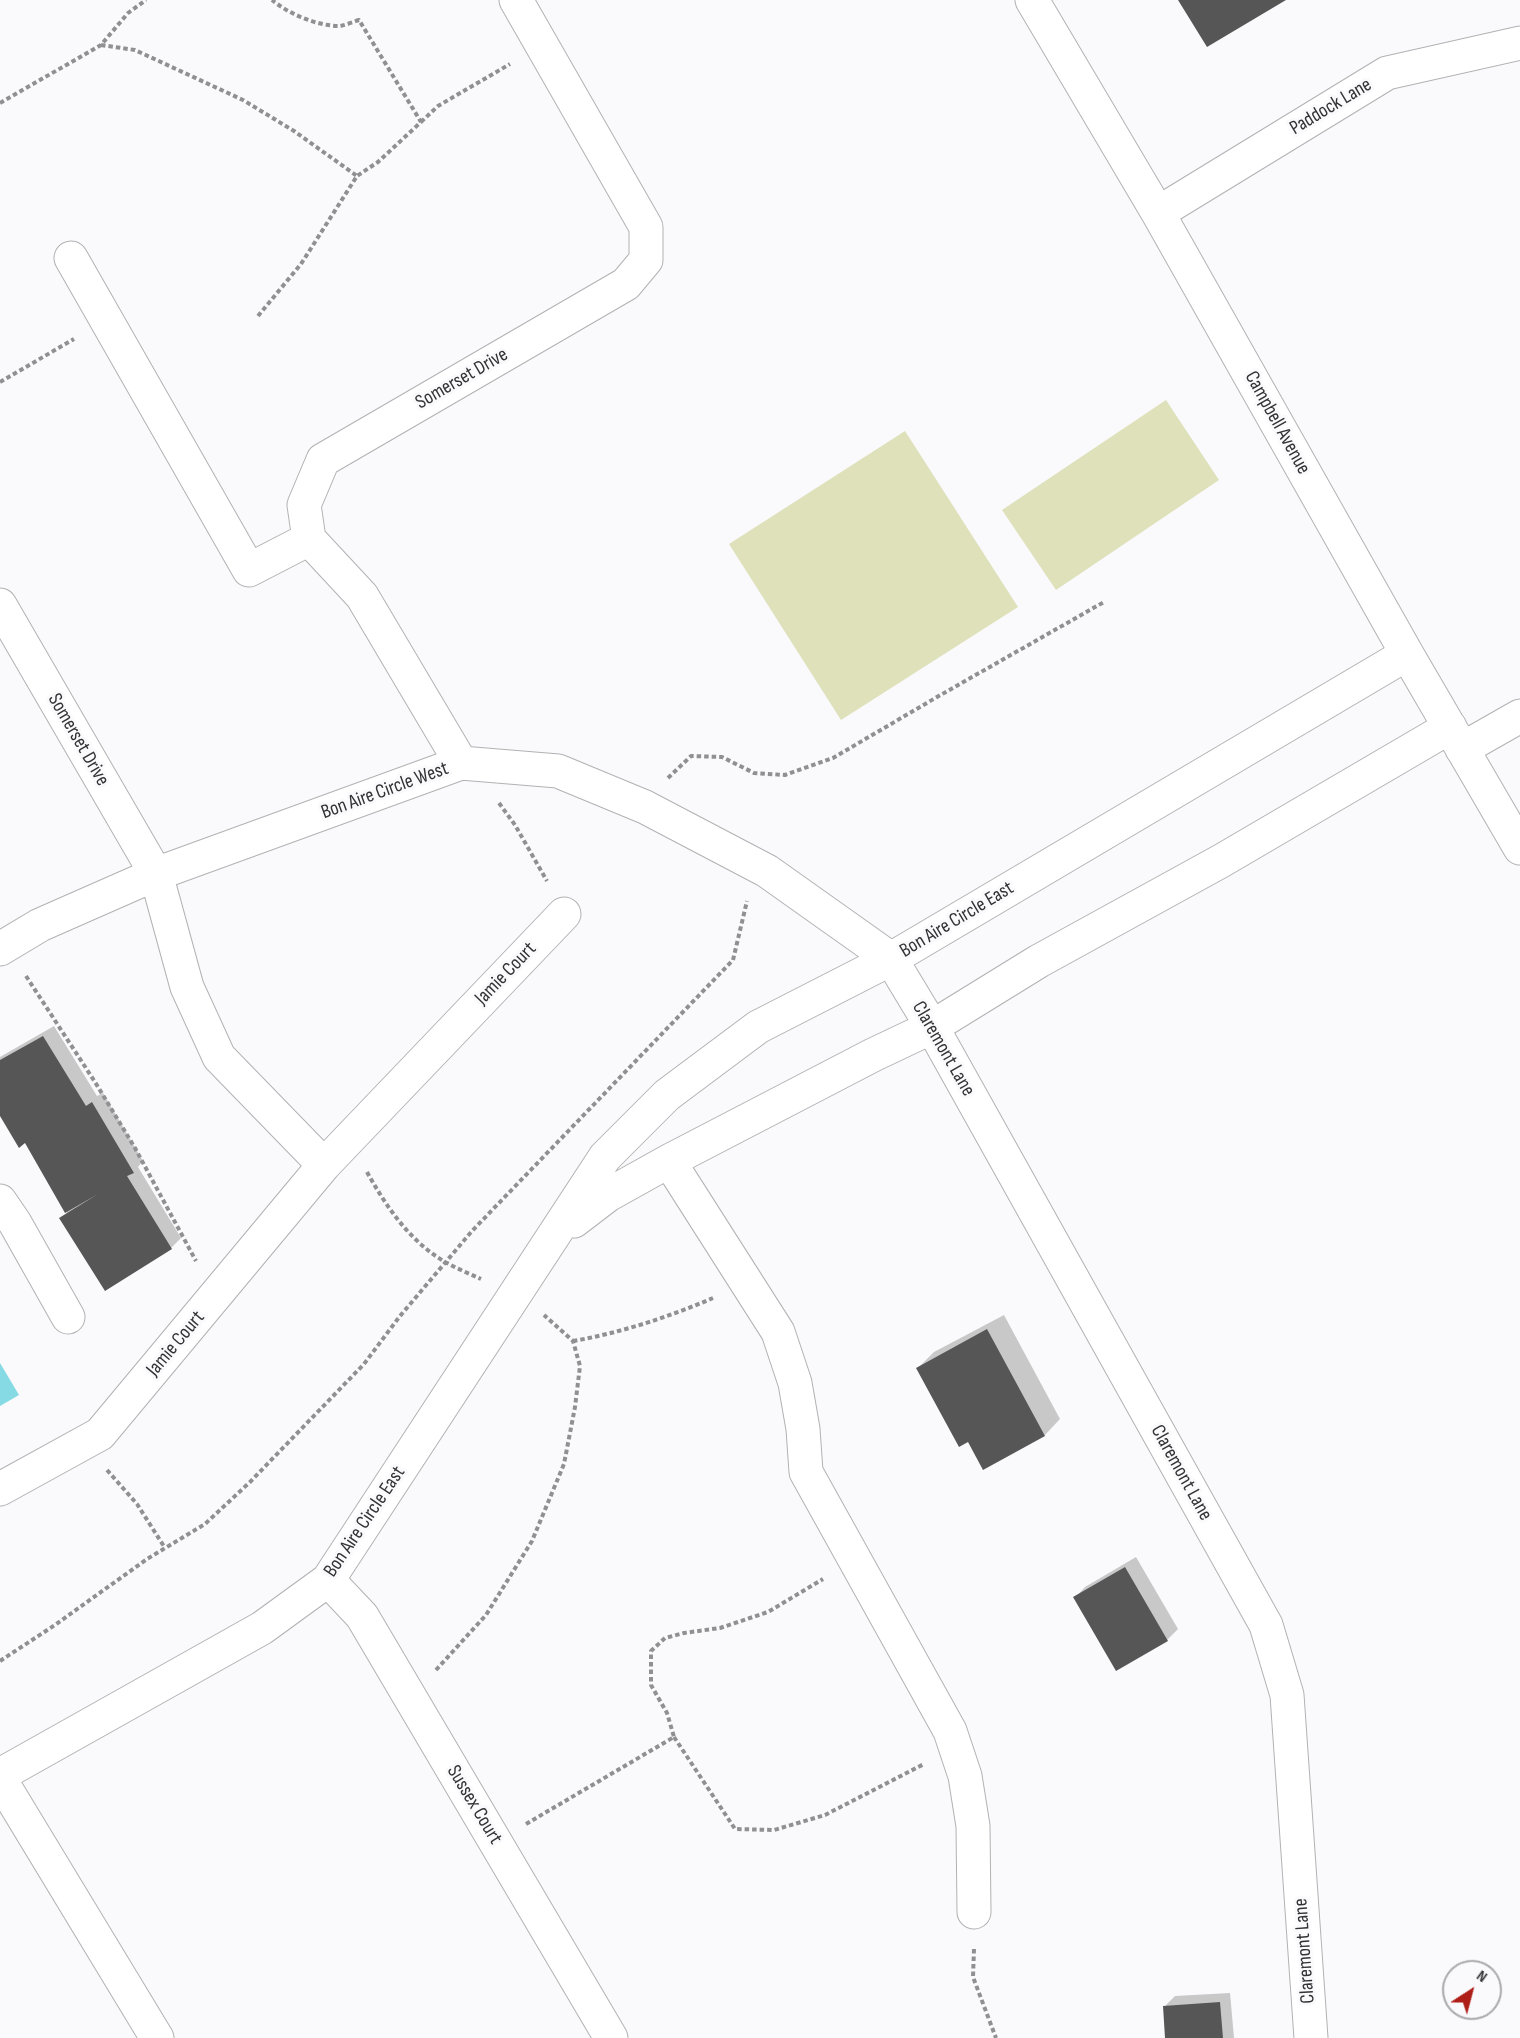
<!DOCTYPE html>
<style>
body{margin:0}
#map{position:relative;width:1520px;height:2038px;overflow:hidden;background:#fafafc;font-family:"Sofia Sans Condensed",sans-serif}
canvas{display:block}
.north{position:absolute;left:1442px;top:1960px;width:60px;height:60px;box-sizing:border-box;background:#fafafc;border:2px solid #aaaaac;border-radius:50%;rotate:36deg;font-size:16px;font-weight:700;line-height:24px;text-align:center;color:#333334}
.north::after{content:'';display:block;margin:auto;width:21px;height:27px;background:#ae1e17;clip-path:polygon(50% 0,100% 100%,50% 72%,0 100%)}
</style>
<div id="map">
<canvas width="1520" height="2038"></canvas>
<div class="north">N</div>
</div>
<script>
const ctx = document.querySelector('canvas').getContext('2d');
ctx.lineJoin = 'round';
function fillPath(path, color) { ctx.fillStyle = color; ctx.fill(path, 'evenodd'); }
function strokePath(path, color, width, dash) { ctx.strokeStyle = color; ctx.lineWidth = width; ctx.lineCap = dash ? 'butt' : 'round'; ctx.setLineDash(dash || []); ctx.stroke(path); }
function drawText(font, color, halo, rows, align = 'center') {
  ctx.font = font + ' "Sofia Sans Condensed",sans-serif'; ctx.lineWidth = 6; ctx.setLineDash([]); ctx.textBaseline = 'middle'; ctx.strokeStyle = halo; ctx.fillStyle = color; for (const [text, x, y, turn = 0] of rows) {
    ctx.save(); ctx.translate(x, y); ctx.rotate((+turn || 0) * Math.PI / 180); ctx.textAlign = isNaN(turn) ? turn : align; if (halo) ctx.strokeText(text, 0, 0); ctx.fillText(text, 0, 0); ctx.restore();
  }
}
fillPath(new Path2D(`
 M1166,400L1219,480L1056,590L1002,510Z
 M905,431L1018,607L841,720L729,544Z`), '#dee1ba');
fillPath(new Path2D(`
 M0,1363L19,1395L0,1406Z`), '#85dae4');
fillPath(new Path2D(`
 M54,1026L97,1096L103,1093L143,1161L138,1167L181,1238L171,1248L61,1218L67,1213L25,1141L0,1114V1057Z
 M1004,1315L1060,1419L1045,1435L984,1468L968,1440L918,1368L934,1352Z
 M1136,1557L1178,1629L1167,1640L1116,1669L1075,1598L1085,1587Z
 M1230,1993L1234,2038H1166L1164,2007L1175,1996Z`), '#0003');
fillPath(new Path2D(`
 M1178,0H1286L1207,47Z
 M43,1036L86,1106L92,1102L134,1173L127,1176L172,1249L105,1291L59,1218L98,1194L65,1213L25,1143L19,1148L0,1116V1060Z
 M987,1329L1045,1436L983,1470L968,1442L959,1447L916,1368Z
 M1125,1567L1168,1641L1116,1671L1073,1597Z
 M1220,2002L1223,2038H1165L1163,2006Z`), '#565657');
const minor = new Path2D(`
 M1032,0L1158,213L1407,654L1520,848
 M1158,213L1387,73L1520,43
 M71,258L249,570L309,539
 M0,605L156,874L187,987L219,1057L324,1165
 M1462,749L1520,716
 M461,763L362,596L309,539L304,505L323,460L626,284L646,260V227L516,0
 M0,949L40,925L156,874L461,763L558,771L645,807L767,871L891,959L932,1027L1266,1625L1287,1695L1311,2038
 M669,1161L778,1332L795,1383L803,1429L806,1472L950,1731L965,1776L973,1826L974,1912
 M0,1201L15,1223L68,1317
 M574,1221L608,1195L669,1161L873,1055L932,1027L1039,961L1221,861L1450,727
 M0,1489L100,1434L324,1165L564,914
 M328,1580L362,1616L611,2038
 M0,1775L262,1628L328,1580L605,1157L667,1095L758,1027L891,959L1407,654
 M0,1779L157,2038`);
strokePath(minor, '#b2b2b4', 35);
strokePath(new Path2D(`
 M101,45L135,50L243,100L294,131L357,176
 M0,103L101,45L128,13L146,0
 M421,122L438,106L510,64
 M258,316L301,264L357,176L378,162L421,122L359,20C353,22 346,25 340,26C317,26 289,14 272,0
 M0,382L74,339
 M668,778L691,756L722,757L754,773L785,775L833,758L937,697L1104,602
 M499,803L515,825L547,881
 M26,976L95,1082L135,1148L196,1261
 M367,1172C387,1208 411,1243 447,1263C458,1269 470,1274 481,1279
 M573,1341C620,1333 669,1317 713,1298
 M107,1470L137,1504L165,1548
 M0,1661L55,1625L147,1559L205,1524L250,1482L364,1364L400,1316L472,1231L733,960L747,901
 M436,1670L486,1615L532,1541L564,1464L575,1407L580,1366L573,1341L544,1315
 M674,1737L735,1829L774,1830L825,1815L924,1764
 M526,1824L674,1737L667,1713L651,1685V1651L665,1638L684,1633L720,1628L768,1612L823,1579
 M974,1949L973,1977L996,2038`), '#909092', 4, [4.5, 3]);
strokePath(minor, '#fff', 33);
drawText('20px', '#333334', '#fafafc', [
 ["Paddock Lane",1331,107,-31],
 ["Somerset Drive",462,379,-30],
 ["Campbell Avenue",1277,423,61],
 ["Somerset Drive",78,740,60],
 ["Bon Aire Circle West",385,791,-20],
 ["Bon Aire Circle East",957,920,-31],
 ["Jamie Court",506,974,-46],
 ["Claremont Lane",943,1049,60],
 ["Jamie Court",176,1344,-50],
 ["Claremont Lane",1181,1473,61],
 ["Bon Aire Circle East",365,1522,-56],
 ["Sussex Court",474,1805,59],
 ["Claremont Lane",1305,1951,-94]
]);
</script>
